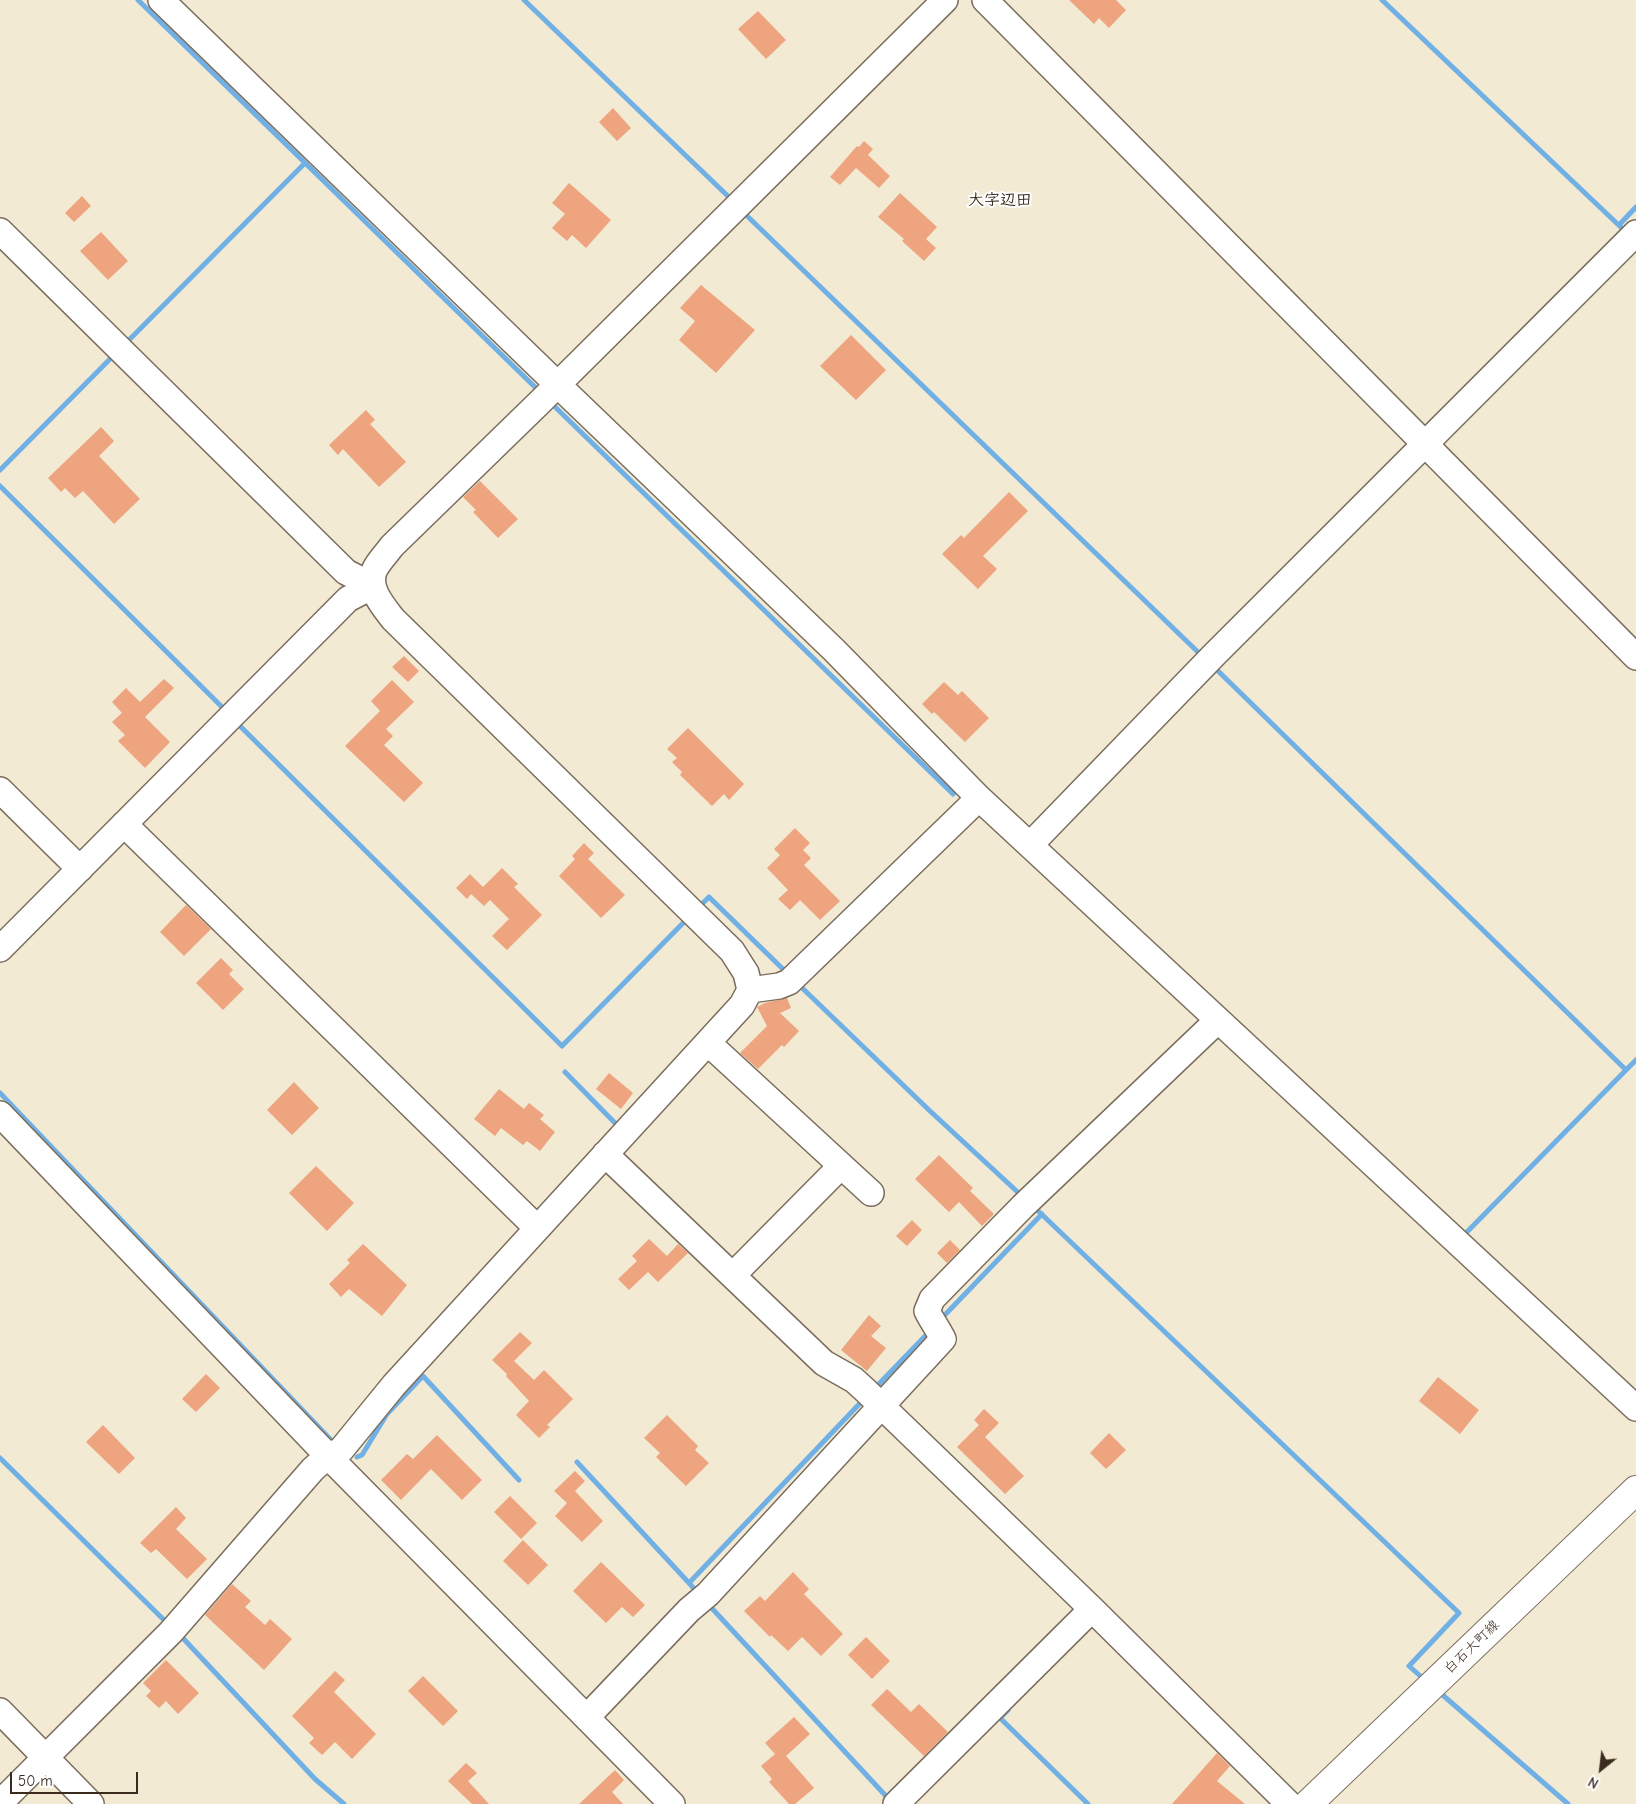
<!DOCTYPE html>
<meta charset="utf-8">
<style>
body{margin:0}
#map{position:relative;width:1636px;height:1804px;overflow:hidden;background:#f2ead3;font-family:"Comic Neue",sans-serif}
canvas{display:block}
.north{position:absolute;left:1576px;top:1744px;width:50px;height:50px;-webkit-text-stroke:4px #fff;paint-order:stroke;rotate:209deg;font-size:14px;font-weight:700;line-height:20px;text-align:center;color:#3b2a1e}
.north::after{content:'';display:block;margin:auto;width:18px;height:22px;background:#3b2a1e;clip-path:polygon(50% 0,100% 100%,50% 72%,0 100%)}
.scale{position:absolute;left:10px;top:1772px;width:128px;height:22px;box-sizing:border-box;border:2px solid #3b2a1e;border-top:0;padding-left:6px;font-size:15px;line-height:18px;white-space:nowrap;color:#3b2a1e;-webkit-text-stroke:4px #fff;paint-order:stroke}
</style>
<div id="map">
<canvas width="1636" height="1804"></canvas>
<div class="north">N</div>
<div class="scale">50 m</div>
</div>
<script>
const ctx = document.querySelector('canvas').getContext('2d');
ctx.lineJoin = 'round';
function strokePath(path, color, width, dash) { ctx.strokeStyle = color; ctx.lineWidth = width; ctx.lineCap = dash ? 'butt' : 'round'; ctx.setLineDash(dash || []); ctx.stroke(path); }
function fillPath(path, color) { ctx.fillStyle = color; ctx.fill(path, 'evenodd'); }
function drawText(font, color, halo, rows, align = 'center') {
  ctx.font = font + ' "Comic Neue","Klee One",sans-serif'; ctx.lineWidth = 4; ctx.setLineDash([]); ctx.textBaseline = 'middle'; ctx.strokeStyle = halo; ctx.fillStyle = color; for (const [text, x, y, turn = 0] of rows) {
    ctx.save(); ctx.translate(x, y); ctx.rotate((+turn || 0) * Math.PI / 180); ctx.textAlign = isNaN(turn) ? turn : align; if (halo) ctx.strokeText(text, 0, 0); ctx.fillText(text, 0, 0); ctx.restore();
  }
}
strokePath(new Path2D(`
 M138,0L541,393
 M524,0L733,201
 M1382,0L1627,233
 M742,211L1203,657
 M1619,225L1636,207
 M125,344L305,163
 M550,402L953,794
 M0,470L116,353
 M0,486L226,711
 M1213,666L1626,1070L1636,1060
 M235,721L562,1046L689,917
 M698,908L709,897L787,973
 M797,983L930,1111L1023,1197
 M565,1072L616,1124L617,1129
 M0,1093L331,1440
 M1033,1206L1459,1613L1409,1666L1426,1681
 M1463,1236L1626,1070
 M940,1320L1042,1214
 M874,1389L931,1330
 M357,1457L362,1455L387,1414L423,1376L519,1480
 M0,1458L169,1625
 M577,1462L689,1583
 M698,1593L689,1583L865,1398
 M707,1603L885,1795
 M179,1634L315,1779L344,1804
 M1438,1691L1568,1804
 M1008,1710L1000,1718L1088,1804`), '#70b0e4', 5);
fillPath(new Path2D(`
 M1069,0H1116L1126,10L1109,28L1099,18L1094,24Z
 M758,11L786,40L766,59L738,29Z
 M613,108L631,128L617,141L599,122Z
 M864,141L873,149L868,155L890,176L879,188L856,168L840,185L830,177L857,146L859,147Z
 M569,183L611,220L586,248L572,235L567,241L552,228L565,214L552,203Z
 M900,193L937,227L926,239L936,248L924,261L902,241L904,239L878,217Z
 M82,196L91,206L74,222L65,213Z
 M101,232L128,261L108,280L80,251Z
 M701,285L755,330L716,373L679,340L695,321L680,308Z
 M851,335L886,370L856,400L820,366Z
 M366,410L375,420L370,424L406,462L379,487L343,449L338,455L329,445Z
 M101,427L114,441L99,456L140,499L114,524L83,491L75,498L65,488L61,492L48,478Z
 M480,481L518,519L498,538L473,512L476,510L463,497Z
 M1009,492L1028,511L983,556L997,569L978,589L942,554L961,535L964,538Z
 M404,656L419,671L408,682L392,667Z
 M164,679L174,688L145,717L170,742L145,768L118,741L125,735L112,722L122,713L112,702L126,688L140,702Z
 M392,680L414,702L386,729L393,736L384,745L423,783L404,802L345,746L380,711L371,701Z
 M944,682L958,695L962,691L989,718L965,742L934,712L932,714L922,704Z
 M688,728L744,784L729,800L724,794L712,806L680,775L682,772L672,762L677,758L667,749Z
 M795,828L810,843L803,850L811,858L804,865L840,901L820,920L800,900L790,910L778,899L788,890L767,868L780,855L774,849Z
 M584,843L594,853L588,859L625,895L601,918L559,876L575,859L572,856Z
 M502,868L518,884L514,887L542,915L507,950L492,936L509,919L490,900L484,906L471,894L467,899L456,888L470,874L483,887Z
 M186,905L211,929L184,956L160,932Z
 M221,958L233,970L229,974L244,989L223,1010L196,983Z
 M787,998L791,1008L780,1013L799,1031L784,1047L782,1045L758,1069L740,1053L767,1026L757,1007L765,1003Z
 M609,1073L633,1093L621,1109L596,1089Z
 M294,1082L319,1108L292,1135L267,1110Z
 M499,1089L524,1109L529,1103L544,1115L540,1119L555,1132L540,1151L527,1141L523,1145L501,1128L495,1136L474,1119Z
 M939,1155L973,1188L970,1191L994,1214L982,1226L959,1202L949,1212L915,1179Z
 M316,1166L354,1203L327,1231L289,1193Z
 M912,1220L922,1230L907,1246L896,1236Z
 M649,1239L667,1256L678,1244L688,1253L658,1282L648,1272L629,1290L618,1279L637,1261L632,1256Z
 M950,1240L960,1250L947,1263L937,1253Z
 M363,1244L407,1285L382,1316L349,1289L341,1297L329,1284L350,1263L347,1260Z
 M869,1315L881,1326L871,1336L886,1348L867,1371L841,1350Z
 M520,1332L532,1343L514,1361L534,1380L544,1370L573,1399L547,1425L550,1427L539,1438L516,1415L529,1401L506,1376L507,1374L492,1360Z
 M206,1374L220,1388L196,1412L182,1399Z
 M1438,1377L1479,1410L1460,1434L1419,1401Z
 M984,1409L999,1423L985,1437L1024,1476L1005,1494L957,1447L979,1425L974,1420Z
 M667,1415L698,1446L695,1450L709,1463L686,1486L656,1457L660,1453L644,1438Z
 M103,1425L135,1458L119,1474L86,1442Z
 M1109,1433L1126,1450L1106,1469L1090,1453Z
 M437,1435L482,1480L462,1500L431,1469L401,1500L381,1480L407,1454L413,1459Z
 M575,1471L585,1481L575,1491L603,1521L582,1542L555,1516L567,1503L554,1491Z
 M510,1496L537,1523L521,1539L494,1512Z
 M176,1507L186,1518L176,1529L207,1559L187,1579L156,1549L151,1553L140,1543Z
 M523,1540L548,1565L528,1585L503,1561Z
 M601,1562L645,1605L633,1617L622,1607L606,1623L573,1591Z
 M793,1572L809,1589L804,1594L843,1634L821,1656L802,1637L788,1651L771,1635L770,1637L744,1611L760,1596L765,1601Z
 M232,1584L251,1601L245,1607L265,1625L270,1619L292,1639L264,1670L205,1615Z
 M866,1637L890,1661L872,1679L848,1655Z
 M166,1660L199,1693L178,1714L166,1701L159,1708L146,1696L151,1691L143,1683Z
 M335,1671L345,1680L334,1692L376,1734L352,1759L335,1742L322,1755L309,1743L314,1738L292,1716Z
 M423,1676L458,1711L443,1726L408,1691Z
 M887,1689L911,1712L919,1704L948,1732L924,1756L871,1705Z
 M794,1717L810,1734L786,1756L814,1788L795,1804H789L769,1782L772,1779L761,1766L775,1754L765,1743Z
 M1217,1753L1230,1766L1217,1781L1245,1804H1172Z
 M466,1763L477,1773L468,1781L489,1804H472L448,1781Z
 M615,1770L624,1780L612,1792L623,1804H579Z`), '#eda47f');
const minor = new Path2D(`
 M161,0L558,385L834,650L979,798L1636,1408
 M985,0L1636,657
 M0,231L346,572L373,586
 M0,790L80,869
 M124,824L537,1228
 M1030,845L1213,656L1636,233
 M0,949L348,599L373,586
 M750,990L779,986L789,982L979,798
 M708,1043L871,1193
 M0,1114L328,1456L672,1804
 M605,1154L824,1363L854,1380L865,1390L1092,1609L1289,1804
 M733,1275L841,1166
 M0,1711L91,1804
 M587,1717L689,1610L708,1594L943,1339C938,1329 932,1321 927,1311L932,1299L1023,1206L1218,1020
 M0,1803L171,1632L313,1469L328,1456L341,1450L394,1385L742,1005L750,990L746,973L732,951L393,619C383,606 366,587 375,569C379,561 387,553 392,546L540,402L945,0
 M896,1804L1092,1609`);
const major = new Path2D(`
 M1308,1804L1636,1490`);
strokePath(minor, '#7b6d5d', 28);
strokePath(major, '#7b6d5d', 30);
strokePath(minor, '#fff', 25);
strokePath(major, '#fff', 28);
drawText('14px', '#3b2a1e', '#fff', [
 ["白石大町線",1472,1647,-44]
]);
drawText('bold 16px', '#3b2a1e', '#fff', [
 ["大字辺田",1000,200]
]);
</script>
